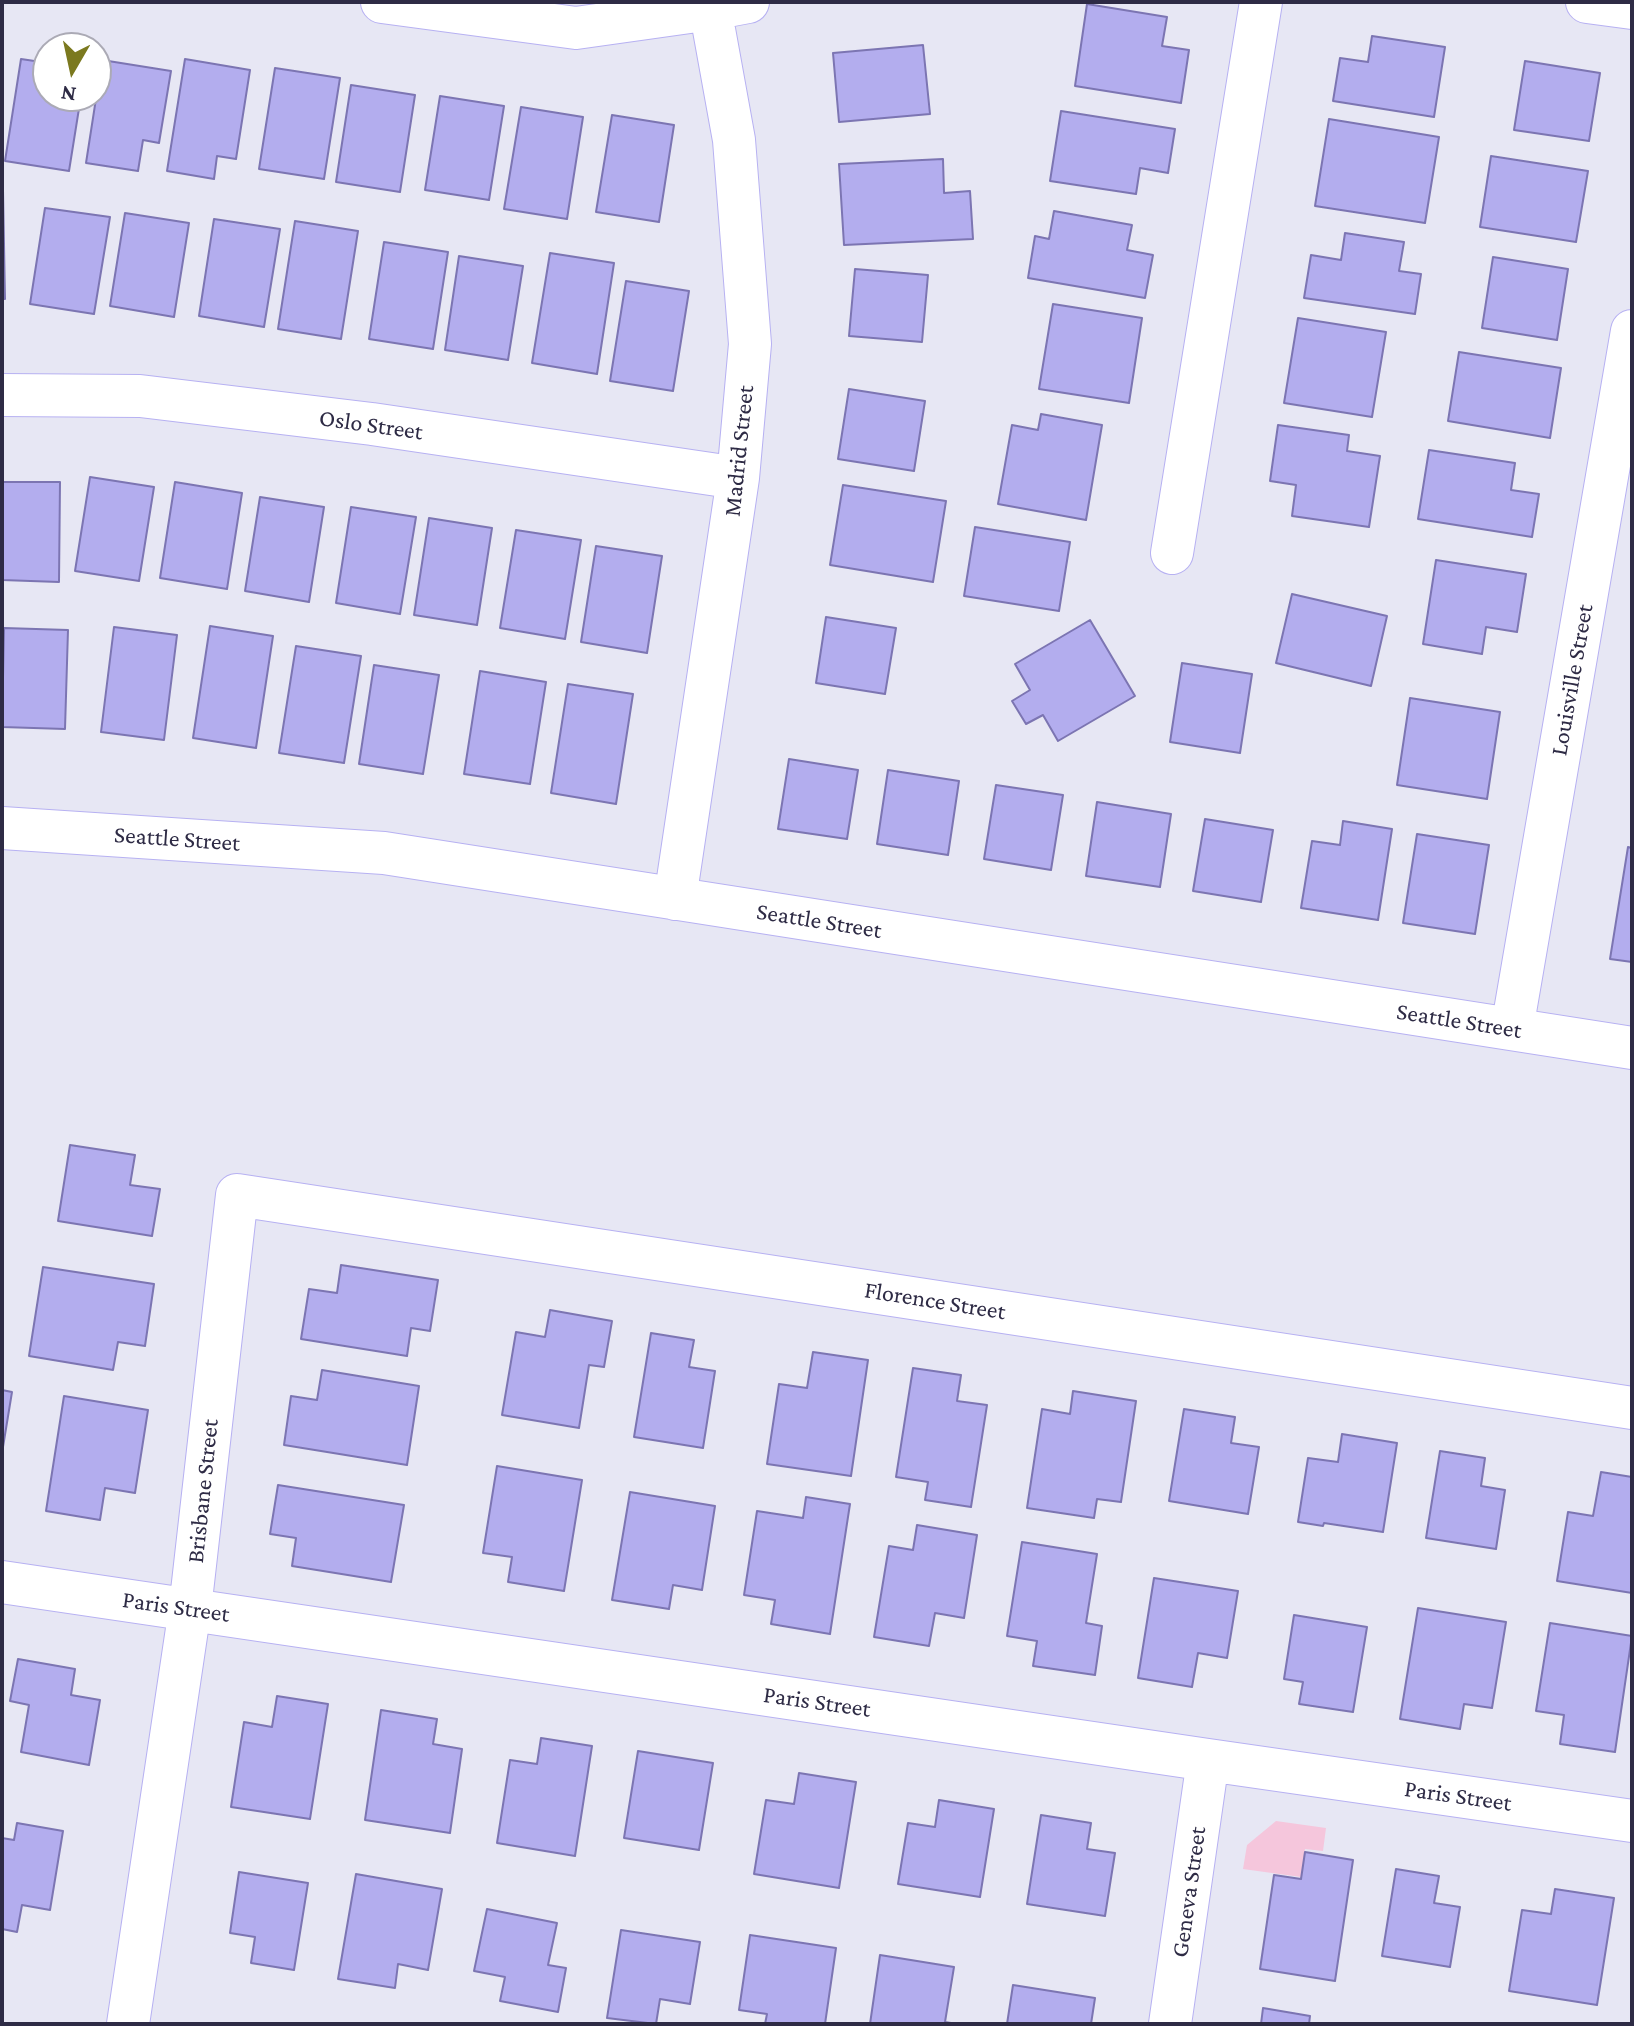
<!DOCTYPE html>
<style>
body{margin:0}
#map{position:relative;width:1634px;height:2026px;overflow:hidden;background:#e7e7f4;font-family:"Crimson Pro",serif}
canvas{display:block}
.frame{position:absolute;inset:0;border:4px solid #2e2b45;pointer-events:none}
.north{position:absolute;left:32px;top:32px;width:80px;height:80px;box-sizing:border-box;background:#fff;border:2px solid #abaab5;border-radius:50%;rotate:189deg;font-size:22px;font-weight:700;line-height:32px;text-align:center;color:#2e2b45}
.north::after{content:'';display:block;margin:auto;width:28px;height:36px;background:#7b791f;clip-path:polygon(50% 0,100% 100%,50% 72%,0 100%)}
</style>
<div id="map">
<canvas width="1634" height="2026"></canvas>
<div class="frame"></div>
<div class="north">N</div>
</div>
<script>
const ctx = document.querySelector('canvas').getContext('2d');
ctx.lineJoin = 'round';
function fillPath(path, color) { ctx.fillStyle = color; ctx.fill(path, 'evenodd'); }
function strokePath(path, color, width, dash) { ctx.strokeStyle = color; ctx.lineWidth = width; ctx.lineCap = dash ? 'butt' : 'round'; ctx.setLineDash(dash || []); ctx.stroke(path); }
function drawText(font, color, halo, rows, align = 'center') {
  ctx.font = font + ' "Crimson Pro",serif'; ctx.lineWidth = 7; ctx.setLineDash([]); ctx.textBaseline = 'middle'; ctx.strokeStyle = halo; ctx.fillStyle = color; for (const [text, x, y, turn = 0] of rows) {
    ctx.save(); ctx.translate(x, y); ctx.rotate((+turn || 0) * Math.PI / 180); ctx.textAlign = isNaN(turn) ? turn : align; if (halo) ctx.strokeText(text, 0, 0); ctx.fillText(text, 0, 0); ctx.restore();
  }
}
fillPath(new Path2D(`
 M1276,1821L1326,1828L1323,1851L1305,1849L1301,1877L1243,1869L1247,1845Z`), '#f5c6dc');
const building = new Path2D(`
 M1087,4L1167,17L1162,46L1189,50L1181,103L1075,86Z
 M1372,36L1445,47L1434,117L1333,101L1340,58L1368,62Z
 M923,45L930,114L839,122L833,53Z
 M21,59L48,63V96H81L69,171L5,161Z
 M185,59L250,70L236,159L217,156L214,179L167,171Z
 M102,60L171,71L159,143L143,140L138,171L86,163Z
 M1525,61L1600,73L1589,141L1514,130Z
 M275,68L340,78L324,179L259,169Z
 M351,85L415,95L400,192L336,182Z
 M440,96L504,106L489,200L425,190Z
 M521,107L583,117L567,219L504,209Z
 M1061,111L1175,129L1168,173L1140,168L1136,194L1050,181Z
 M612,115L674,125L659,222L596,212Z
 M1329,119L1439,137L1425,223L1315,206Z
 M1491,156L1588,171L1576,242L1480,227Z
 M943,159L944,193L970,191L973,239L844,245L839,164Z
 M2,190H3L5,299H2Z
 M45,208L110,217L94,314L30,304Z
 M1054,211L1132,225L1127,250L1153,255L1145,298L1028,278L1035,236L1049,239Z
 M125,213L189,223L174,317L110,306Z
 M214,219L280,229L264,327L199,316Z
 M295,221L358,231L341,339L278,329Z
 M1345,233L1404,242L1399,271L1421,274L1415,314L1304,298L1311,255L1341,260Z
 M384,242L448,252L433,349L369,339Z
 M550,253L614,263L597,374L532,363Z
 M459,256L523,266L508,360L445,350Z
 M1493,257L1568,269L1557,340L1482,328Z
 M855,269L928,275L922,342L849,336Z
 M626,281L689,291L673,391L610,381Z
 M1053,304L1142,318L1129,403L1039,389Z
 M1298,318L1386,332L1372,417L1284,403Z
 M1459,352L1561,368L1550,438L1448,421Z
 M849,389L925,401L914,471L838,459Z
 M1041,414L1102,425L1086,520L998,504L1012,425L1038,430Z
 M1278,425L1349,435L1347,451L1380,456L1369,527L1292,516L1296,485L1270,481Z
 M1429,450L1515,463L1511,490L1539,494L1532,537L1418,519Z
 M90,477L154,487L139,581L75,571Z
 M2,482H60L59,582L2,580Z
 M175,482L242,493L227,589L160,578Z
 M843,485L946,501L933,582L830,565Z
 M260,497L324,507L309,602L245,591Z
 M351,507L416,517L400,614L336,603Z
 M429,518L492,528L477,625L414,615Z
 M975,527L1070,542L1059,611L964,596Z
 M516,530L581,540L565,639L500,628Z
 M596,546L662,556L647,653L581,642Z
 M1436,560L1526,574L1517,632L1486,627L1482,654L1423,644Z
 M1292,594L1387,616L1371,686L1276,663Z
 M826,617L896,628L885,694L816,683Z
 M1090,620L1135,696L1058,741L1043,715L1026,724L1012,701L1030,690L1015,664Z
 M210,626L273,636L256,748L193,738Z
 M114,627L177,635L164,740L101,732Z
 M4,628L68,630L65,729L2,727Z
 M296,646L361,656L344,763L279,753Z
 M1182,663L1252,674L1240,753L1170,742Z
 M374,665L439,675L423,774L359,764Z
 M480,671L546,682L530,784L464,774Z
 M568,684L633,694L616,804L551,793Z
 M1410,698L1500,712L1487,799L1397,785Z
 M789,759L858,770L847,839L778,829Z
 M888,770L959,781L948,855L877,844Z
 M996,785L1063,795L1051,870L984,859Z
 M1097,802L1171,814L1160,887L1086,876Z
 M1205,819L1273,830L1261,902L1193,891Z
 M1343,821L1392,829L1378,920L1301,908L1312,841L1340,845Z
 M1417,834L1489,845L1475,934L1403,923Z
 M1628,847L1632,848V962L1610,959Z
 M70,1145L135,1155L130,1185L160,1189L152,1236L58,1221Z
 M341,1265L438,1280L430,1331L411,1328L407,1356L301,1339L309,1289L337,1293Z
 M43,1267L154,1284L145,1346L118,1342L113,1370L29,1356Z
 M550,1310L612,1321L604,1367L589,1365L579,1428L502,1415L516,1332L545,1337Z
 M651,1333L694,1340L689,1367L715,1371L703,1448L634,1437Z
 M813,1352L868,1360L851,1476L767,1464L779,1384L807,1388Z
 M913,1368L961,1375L957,1401L987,1405L971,1507L925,1500L928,1482L896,1477Z
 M322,1370L419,1386L407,1465L284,1445L291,1396L317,1400Z
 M2,1390L12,1392L2,1453Z
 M1073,1391L1136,1401L1121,1502L1097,1499L1094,1518L1027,1508L1042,1409L1070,1414Z
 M64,1396L148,1410L135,1493L105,1488L100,1520L46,1511Z
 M1184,1409L1235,1417L1231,1443L1259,1447L1248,1514L1169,1501Z
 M1342,1434L1397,1443L1383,1532L1324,1523L1323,1526L1298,1522L1308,1458L1338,1462Z
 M1440,1451L1485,1458L1481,1486L1505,1490L1496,1549L1426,1538Z
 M497,1466L582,1480L564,1591L508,1582L512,1557L483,1553Z
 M1601,1472L1632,1477V1593L1557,1581L1568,1512L1593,1516Z
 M278,1485L404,1505L391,1582L292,1566L296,1538L270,1534Z
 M630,1492L715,1506L702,1590L673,1585L669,1609L612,1600Z
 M806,1497L850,1504L830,1634L771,1624L775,1600L744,1595L757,1511L803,1518Z
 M917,1525L977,1535L964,1618L935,1613L929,1646L874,1637L889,1546L913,1550Z
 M1022,1542L1097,1554L1086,1623L1102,1626L1095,1675L1033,1666L1037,1641L1007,1636Z
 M1154,1578L1238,1591L1227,1658L1198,1653L1192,1687L1138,1678Z
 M1418,1608L1506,1622L1492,1708L1464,1704L1460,1729L1400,1719Z
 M1294,1615L1367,1627L1353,1712L1299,1704L1303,1682L1284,1679Z
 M1550,1623L1632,1636L1615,1752L1560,1744L1564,1715L1536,1711Z
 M18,1659L75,1669L71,1695L100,1700L89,1765L21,1752L29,1705L10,1701Z
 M277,1696L328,1704L310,1819L231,1807L244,1722L272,1727Z
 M381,1710L437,1719L433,1744L462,1749L450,1833L365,1820Z
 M541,1738L592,1746L575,1856L497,1843L510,1760L537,1764Z
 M638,1751L713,1763L699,1850L624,1838Z
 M799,1773L856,1782L839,1888L754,1874L766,1800L794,1804Z
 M939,1800L994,1809L980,1897L898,1884L908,1823L935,1827Z
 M1041,1815L1091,1823L1087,1849L1115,1853L1105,1916L1027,1904Z
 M17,1823L63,1831L50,1910L22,1905L17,1932L2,1929V1838L14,1840Z
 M1305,1852L1353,1860L1335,1981L1260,1969L1274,1875L1301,1879Z
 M1396,1869L1439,1876L1434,1903L1460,1907L1450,1967L1382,1956Z
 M239,1872L308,1883L294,1970L251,1963L255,1937L230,1933Z
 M356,1874L442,1889L428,1970L398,1964L395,1988L338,1979Z
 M1555,1889L1614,1898L1597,2005L1509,1991L1522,1910L1551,1914Z
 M487,1909L557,1923L548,1965L566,1968L558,2012L500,2001L505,1977L474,1971Z
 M621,1930L700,1942L690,2004L660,1999L656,2024L607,2018Z
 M750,1935L836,1948L825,2024H765L767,2014L739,2010Z
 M880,1955L954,1967L945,2022L957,2024H870Z
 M1013,1985L1095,1998L1091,2024H1007Z
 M1263,2008L1310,2016L1309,2024H1261Z`);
fillPath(building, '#b3adee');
strokePath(building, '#7c75b2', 2);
const minor = new Path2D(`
 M382,2L576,28L711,9L748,2
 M1587,2L1632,8
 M2,395L140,396L372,424L738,478
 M1172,553L1261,2
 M2,828L384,853L1632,1048
 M675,899L738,478L750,344L734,140L709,2
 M1512,1029L1632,331
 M2,1582L1208,1760L1632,1821
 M128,2024L190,1609L237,1195L1632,1408
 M1170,2024L1208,1760`);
strokePath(minor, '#b7b1f2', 44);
strokePath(minor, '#fff', 42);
drawText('24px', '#2e2b45', '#fff', [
 ["Oslo Street",371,425,8],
 ["Madrid Street",739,451,-84],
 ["Louisville Street",1572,680,-80],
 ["Seattle Street",177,839,4],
 ["Seattle Street",819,921,9],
 ["Seattle Street",1459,1021,9],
 ["Florence Street",935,1301,9],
 ["Brisbane Street",203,1491,-84],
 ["Paris Street",176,1607,8],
 ["Paris Street",817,1702,8],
 ["Paris Street",1458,1796,8],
 ["Geneva Street",1189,1892,-82]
]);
</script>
